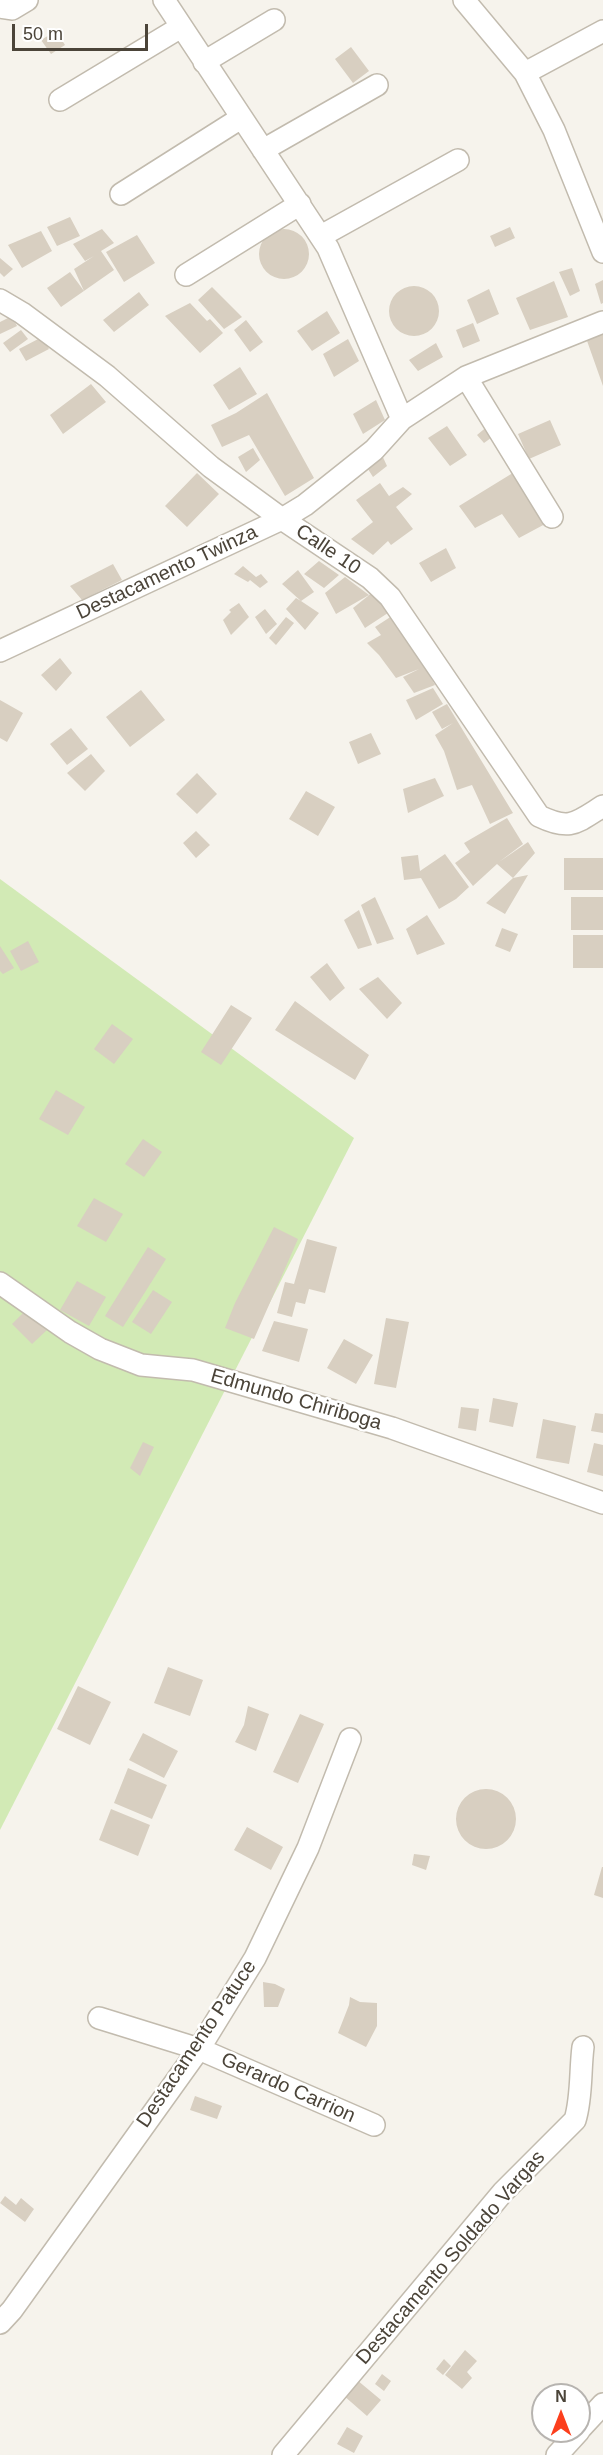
<!DOCTYPE html>
<style>
body{margin:0}
#map{position:relative;width:603px;height:2455px;overflow:hidden;background:#f6f3ec;font-family:Helvetica,sans-serif}
canvas{display:block}
.north{position:absolute;left:531px;top:2383px;width:60px;height:60px;box-sizing:border-box;background:#fff;border:2px solid #b7b4b0;border-radius:50%;rotate:0deg;font-size:16px;font-weight:700;line-height:24px;text-align:center;color:#4b4439}
.north::after{content:'';display:block;margin:auto;width:21px;height:27px;background:#fc3f1d;clip-path:polygon(50% 0,100% 100%,50% 72%,0 100%)}
.scale{position:absolute;left:12px;top:24px;width:136px;height:27px;box-sizing:border-box;border:3px solid #4b4439;border-top:0;padding-left:8px;font-size:18px;line-height:21px;white-space:nowrap;color:#4b4439;-webkit-text-stroke:4px #fff;paint-order:stroke}
</style>
<div id="map">
<canvas width="603" height="2455"></canvas>
<div class="north">N</div>
<div class="scale">50 m</div>
</div>
<script>
const ctx = document.querySelector('canvas').getContext('2d');
ctx.lineJoin = 'round';
function fillPath(path, color) { ctx.fillStyle = color; ctx.fill(path, 'evenodd'); }
function strokePath(path, color, width, dash) { ctx.strokeStyle = color; ctx.lineWidth = width; ctx.lineCap = dash ? 'butt' : 'round'; ctx.setLineDash(dash || []); ctx.stroke(path); }
function drawText(font, color, halo, rows, align = 'center') {
  ctx.font = font + ' Helvetica,sans-serif'; ctx.lineWidth = 5; ctx.setLineDash([]); ctx.textBaseline = 'middle'; ctx.strokeStyle = halo; ctx.fillStyle = color; for (const [text, x, y, turn = 0] of rows) {
    ctx.save(); ctx.translate(x, y); ctx.rotate((+turn || 0) * Math.PI / 180); ctx.textAlign = isNaN(turn) ? turn : align; if (halo) ctx.strokeText(text, 0, 0); ctx.fillText(text, 0, 0); ctx.restore();
  }
}
fillPath(new Path2D(`
 M0,879L354,1138L0,1830Z`), '#d2eab5');
fillPath(new Path2D(`
 M56,31L65,45L51,54L41,40Z
 M351,47L369,71L353,83L335,59Z
 M70,217L80,236L57,246L47,227Z
 M510,227L515,238L495,247L490,236Z
 M102,229L114,243L101,251L114,270L61,307L47,288L70,272L84,291L74,269L94,256L85,261L73,244Z
 M259 254a25 25 0 1 1 50 0a25 25 0 1 1-50 0Z
 M41,231L52,251L22,268L8,245Z
 M137,235L155,263L124,282L106,252Z
 M0,258L13,269L4,277L0,273Z
 M572,268L580,291L570,296L559,272Z
 M603,280V303L601,304L595,284Z
 M554,281L568,317L530,330L516,298Z
 M389 311a25 25 0 1 1 50 0a25 25 0 1 1-50 0Z
 M212,287L242,317L224,329L198,300Z
 M489,289L499,314L477,324L467,300Z
 M139,292L149,305L114,332L103,320Z
 M190,303L207,321L210,319L223,333L200,353L165,316Z
 M327,311L340,333L312,351L297,331Z
 M12,316L17,326L0,334V322Z
 M246,320L263,342L250,352L234,330Z
 M473,323L480,341L463,348L456,330Z
 M21,330L28,339L10,352L3,343Z
 M603,331V386L586,338Z
 M42,337L49,349L26,361L19,349Z
 M348,339L359,361L334,377L323,354Z
 M436,343L443,357L418,371L409,360Z
 M240,367L257,394L229,410L213,385Z
 M91,384L106,402L63,434L50,415Z
 M267,393L314,478L285,496L249,435L222,447L211,425L236,413Z
 M376,400L385,420L363,434L353,414Z
 M550,420L561,445L529,459L518,434Z
 M489,425L495,435L484,443L477,435Z
 M447,426L467,455L450,466L428,438Z
 M253,448L260,460L246,472L238,457Z
 M381,453L387,466L373,477L366,466Z
 M516,471L547,523L519,538L502,514L475,528L459,506Z
 M197,473L219,494L187,527L165,506Z
 M380,483L389,496L403,487L412,494L396,507L413,529L391,545L388,541L373,555L351,539L373,522L356,500Z
 M446,548L456,568L431,582L419,563Z
 M319,561L339,575L324,588L304,574Z
 M113,564L122,580L82,600L70,586Z
 M243,566L256,577L261,574L268,582L260,588L250,580L248,582L234,574Z
 M298,570L314,592L301,601L319,613L305,630L286,609L296,598L301,601L282,584Z
 M345,577L369,595L336,614L325,593Z
 M373,592L391,611L365,628L353,608Z
 M239,603L249,617L231,635L223,620L231,612L229,610Z
 M265,609L277,624L266,634L255,617Z
 M395,614L435,685L414,693L403,677L419,669L396,678L379,655L367,643L381,635L375,627Z
 M286,617L294,623L276,645L269,638Z
 M60,658L72,673L56,691L41,675Z
 M433,688L443,704L416,720L406,700Z
 M141,690L165,720L130,747L106,717Z
 M0,700L23,713L7,742L0,738Z
 M447,704L513,813L490,824L472,785L457,790L444,751L435,735L453,723L442,729L432,712Z
 M71,728L88,749L67,765L50,744Z
 M371,733L381,754L358,764L349,742Z
 M91,754L105,771L85,791L67,773Z
 M197,773L217,794L197,814L176,794Z
 M435,778L444,796L408,813L403,789Z
 M306,791L335,807L318,836L289,819Z
 M507,818L523,844L499,862L528,842L535,853L513,878L497,864L473,886L455,863L470,852L464,843Z
 M196,831L210,845L196,858L183,843Z
 M445,854L469,887L456,899L439,909L421,878L404,880L401,857L418,855L420,871Z
 M564,858H603V890H564Z
 M528,875L505,914L486,903L513,878Z
 M375,897L394,939L377,944L361,905Z
 M571,897H603V930H571Z
 M359,910L372,945L358,949L344,920Z
 M427,915L445,944L417,955L406,929Z
 M502,928L518,934L510,952L495,946Z
 M573,935H603V968H573Z
 M28,941L39,962L21,971L10,951Z
 M0,946L14,968L3,974L0,971Z
 M327,963L345,988L330,1001L310,977Z
 M378,977L402,1003L387,1019L359,989Z
 M295,1001L369,1055L355,1080L275,1030Z
 M231,1005L252,1018L221,1065L201,1052Z
 M112,1024L133,1039L114,1064L94,1049Z
 M56,1090L85,1107L68,1135L39,1119Z
 M143,1139L162,1152L144,1177L125,1164Z
 M94,1198L123,1214L106,1242L77,1226Z
 M274,1227L298,1239L254,1339L225,1328L235,1303Z
 M307,1239L337,1247L325,1293L309,1289L305,1304L296,1302L292,1317L277,1313L285,1282L294,1284Z
 M148,1247L166,1259L123,1327L105,1316Z
 M77,1281L106,1297L89,1326L60,1310Z
 M153,1290L172,1302L151,1334L132,1322Z
 M27,1309L47,1330L32,1344L12,1324Z
 M386,1318L409,1322L396,1388L374,1384Z
 M274,1321L308,1329L299,1362L262,1351Z
 M344,1339L373,1355L356,1384L327,1368Z
 M493,1398L518,1403L513,1427L489,1422Z
 M461,1407L479,1409L476,1431L458,1428Z
 M595,1413L603,1414V1433L591,1431Z
 M543,1419L576,1426L569,1464L536,1458Z
 M143,1442L154,1447L140,1476L130,1468Z
 M594,1443L603,1445V1476L587,1472Z
 M168,1667L203,1680L190,1716L154,1703Z
 M78,1686L111,1702L90,1745L57,1729Z
 M248,1706L269,1714L256,1751L235,1742L244,1725Z
 M300,1714L324,1724L298,1783L273,1772Z
 M143,1733L178,1751L164,1778L129,1760Z
 M128,1768L167,1785L152,1819L114,1803Z
 M456 1819a30 30 0 1 1 60 0a30 30 0 1 1-60 0Z
 M111,1809L150,1825L138,1856L99,1840Z
 M247,1827L283,1847L271,1870L234,1850Z
 M414,1854L430,1856L426,1870L412,1865Z
 M602,1867H603V1898L594,1895Z
 M263,1982L275,1984L285,1989L278,2007H264Z
 M350,1997L360,2002L377,2003V2026L366,2047L338,2033L349,2005Z
 M195,2096L222,2106L217,2119L190,2110Z
 M5,2196L16,2205L21,2198L34,2209L25,2222L0,2203Z
 M465,2350L477,2361L467,2372L472,2378L462,2389L445,2375Z
 M444,2359L451,2366L443,2375L436,2369Z
 M382,2374L391,2381L384,2391L375,2384Z
 M357,2380L381,2400L367,2416L343,2395Z
 M347,2427L363,2436L354,2453L337,2444Z`), '#d8cfc1');
const minor = new Path2D(`
 M164,0L328,248L402,419
 M464,0L525,73L554,130L603,252
 M0,7L12,9L27,0
 M204,62L274,20
 M525,73L603,31
 M60,100L181,27
 M263,150L377,85
 M121,194L241,118
 M321,236L458,160
 M186,275L300,204
 M0,300L22,313L107,376L211,467L282,519L370,578L390,597L539,816C570,831 576,823 603,806
 M466,377L552,517
 M0,651L282,519L305,505L374,450L402,419L466,377L603,322
 M0,1283L70,1332L100,1349L141,1365L193,1370L392,1428L603,1503
 M99,2018L199,2049L374,2125
 M0,2323L12,2310L199,2049L255,1958L308,1848L350,1739
 M579,2430L603,2404
 M283,2455L503,2192L575,2120C582,2098 580,2070 583,2047
 M557,2455L579,2431`);
strokePath(minor, '#c2bbae', 24);
strokePath(minor, '#fff', 21);
drawText('20px', '#4b4439', '#fff', [
 ["Calle 10",328,550,34],
 ["Destacamento Twinza",167,573,-25],
 ["Edmundo Chiriboga",296,1400,16],
 ["Destacamento Patuce",197,2044,-56],
 ["Gerardo Carrion",288,2088,24],
 ["Destacamento Soldado Vargas",451,2258,-49]
]);
</script>
